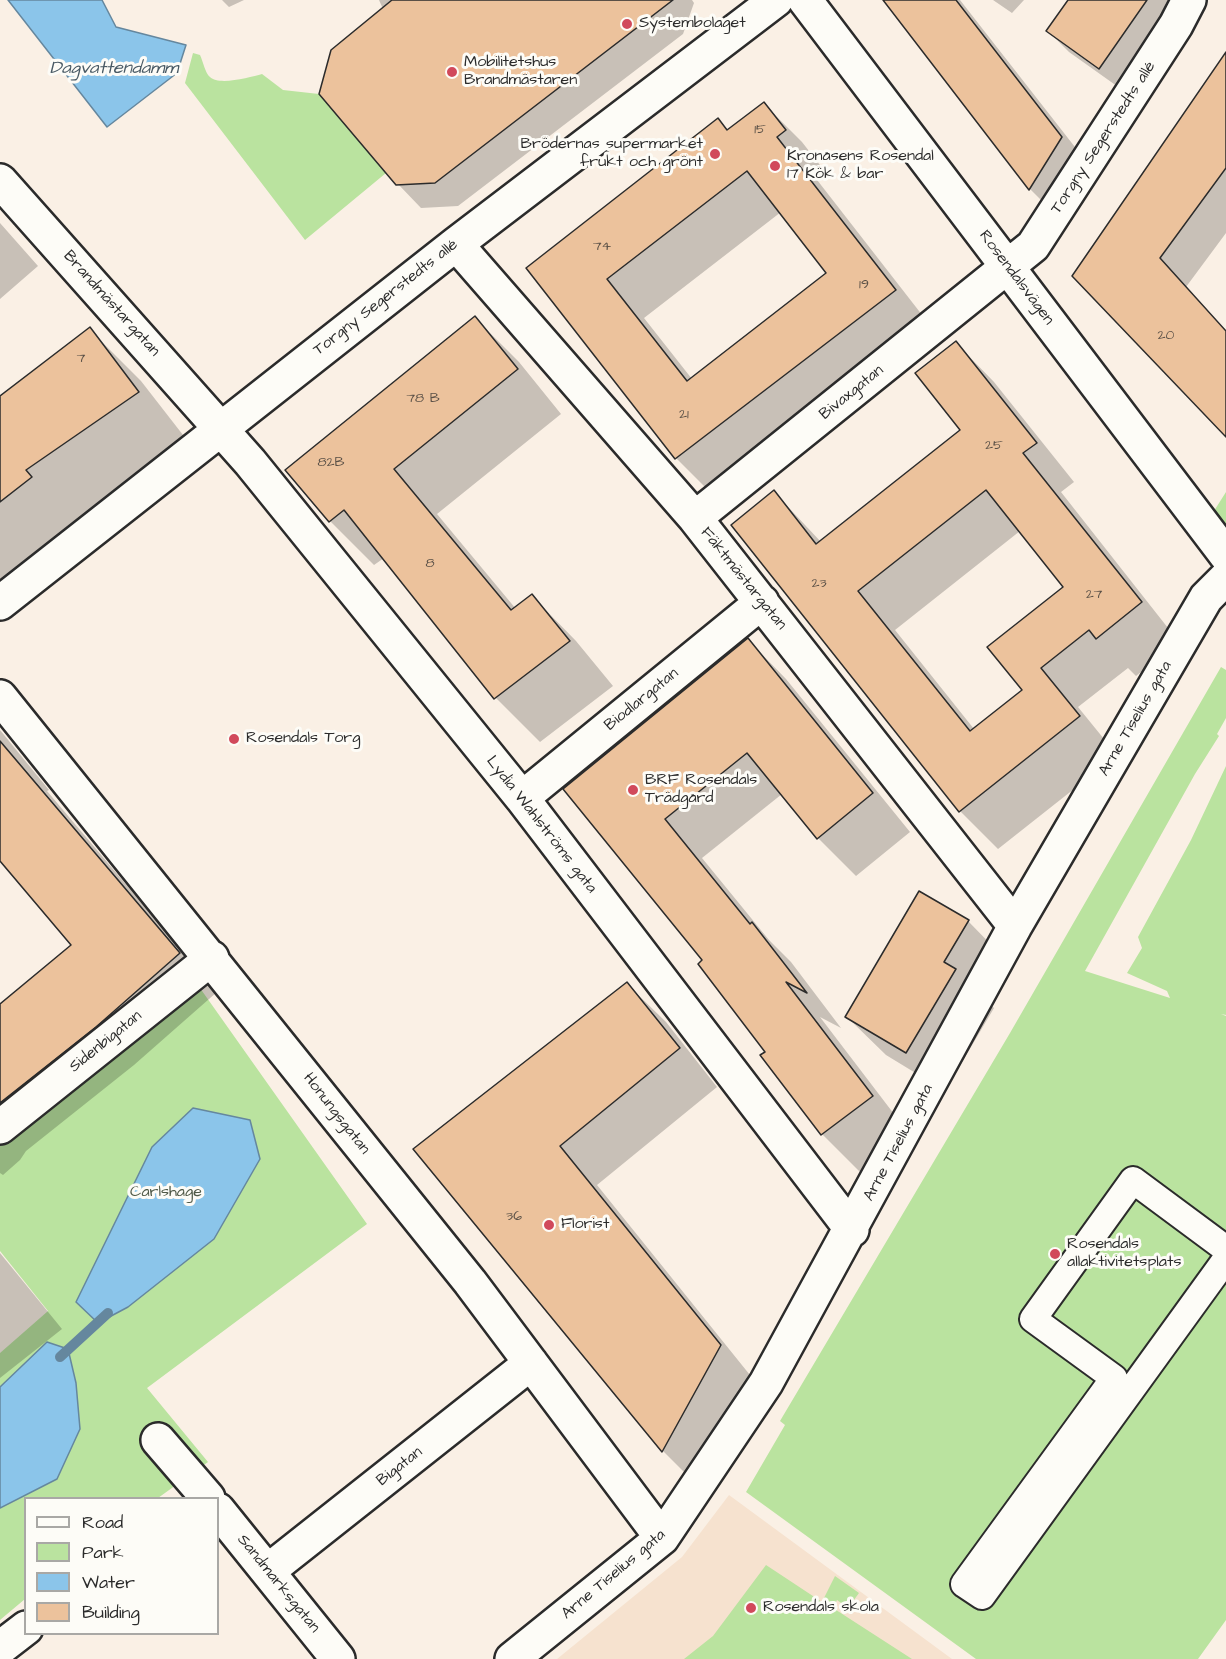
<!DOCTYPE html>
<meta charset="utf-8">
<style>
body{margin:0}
#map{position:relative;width:1226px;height:1659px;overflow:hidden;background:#faf0e5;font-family:"Architects Daughter",sans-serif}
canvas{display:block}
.legend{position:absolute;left:24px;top:1497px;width:195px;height:138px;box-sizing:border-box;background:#fdfcf7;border:2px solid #a9a8a5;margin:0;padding:8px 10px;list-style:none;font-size:18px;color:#2b2b2b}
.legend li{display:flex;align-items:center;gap:12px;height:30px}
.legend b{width:30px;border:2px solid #a9a8a5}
</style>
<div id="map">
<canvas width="1226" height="1659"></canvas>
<ul class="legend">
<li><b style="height:8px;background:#fdfcf7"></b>Road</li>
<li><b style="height:16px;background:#bae39f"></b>Park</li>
<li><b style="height:16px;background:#8bc5ea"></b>Water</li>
<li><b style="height:16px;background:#ecc29c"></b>Building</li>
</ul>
</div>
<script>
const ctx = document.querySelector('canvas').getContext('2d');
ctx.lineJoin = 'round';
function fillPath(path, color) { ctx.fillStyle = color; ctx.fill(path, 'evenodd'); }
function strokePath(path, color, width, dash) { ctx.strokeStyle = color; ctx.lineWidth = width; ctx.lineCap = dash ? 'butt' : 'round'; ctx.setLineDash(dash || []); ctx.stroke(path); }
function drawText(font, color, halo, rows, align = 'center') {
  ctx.font = font + ' "Architects Daughter",sans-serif'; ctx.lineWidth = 6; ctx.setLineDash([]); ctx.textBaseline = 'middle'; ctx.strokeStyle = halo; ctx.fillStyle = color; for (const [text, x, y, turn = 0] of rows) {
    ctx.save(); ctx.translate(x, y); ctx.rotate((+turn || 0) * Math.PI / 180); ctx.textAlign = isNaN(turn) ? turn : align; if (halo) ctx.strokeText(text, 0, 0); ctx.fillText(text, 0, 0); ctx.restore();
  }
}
fillPath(new Path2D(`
 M729,1495L952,1659H557L682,1557Z`), '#f6e2cf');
fillPath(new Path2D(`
 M193,53L200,55C203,61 205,73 210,77C219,86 251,77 262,74L283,90L319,94L386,173L305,240L185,83Z
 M1226,492V546L1207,522Z
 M1221,667L1226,670V718L1217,734L1219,736L1195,774L1085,971L1170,998L1167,991L1127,973L1142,948L1138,937L1191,840L1226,766V1015L1221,1014L1226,1016V1620L1198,1659H976L746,1492L785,1425L780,1421L1010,1033Z
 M195,981L367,1224L147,1388L208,1462L158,1498H26L25,1599L0,1620V1353L48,1311L0,1251V1143Z
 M766,1565L822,1602L835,1576L859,1593L848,1608L837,1600L833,1608L912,1659H684L713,1636Z`), '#bae39f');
const water = new Path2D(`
 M8,0H102L116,27L186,45L177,73L107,127Z
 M193,1108L250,1120L260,1159L214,1239L128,1307L98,1323L76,1302L152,1147Z
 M47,1342L68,1349L76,1383L80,1429L57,1479L0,1508V1387Z`);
fillPath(water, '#8bc5ea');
strokePath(water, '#65879e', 1.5);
fillPath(new Path2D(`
 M222,0H244L229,7Z
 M379,0H692L694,3L683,34L458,206L421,208L398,184L383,9Z
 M895,0H960L1089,165L1057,216L1030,189Z
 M993,0H1024L1012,13Z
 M1070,0H1183L1121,89L1069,52L1048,31Z
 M1226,62V233L1186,287L1226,330V435L1074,275Z
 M764,104L802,142L823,169L814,176L933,329L714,496L676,458L528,268L718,120L729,131ZM781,212L828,274L692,379L644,318Z
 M0,223L38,266L0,299Z
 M475,318L519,362L561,414L437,514L516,609L532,596L576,641L613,686L540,742L496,698L384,558L374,565L330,521Z
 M89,329L141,381L190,444L0,595V398Z
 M956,343L994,382L1074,482L1061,492L1179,642L1136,676L1128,668L1078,707L1117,755L998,849L960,811L733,525L774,492L821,542L962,430ZM1020,531L1065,587L1024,690L974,729L895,630Z
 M748,640L786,679L910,832L856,876L818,838L782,794L702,858L769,940L791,962L841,1028L820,1017L910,1135L861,1173L822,1134L762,1056L767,1052L704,961L565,789Z
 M0,730L49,790L47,791L217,992L134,1065L26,1151L20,1160L3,1175L0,1173V1006L73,945L0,859Z
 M968,921L1006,960L983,998L994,1008L945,1091L886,1055L847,1017Z
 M627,984L666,1022L717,1087L597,1185L758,1385L701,1489L663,1451L415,1149Z
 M0,1253L62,1329L0,1378Z`), '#0003');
strokePath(new Path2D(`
 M60,1357L108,1313`), '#65879e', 10);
const building = new Path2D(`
 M392,0H673L435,183L396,185L319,94L331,50Z
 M883,0H956L1062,137L1029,190Z
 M1068,0H1147L1099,69L1046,31Z
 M1226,52V168L1160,258L1226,331V437L1072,276Z
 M764,102L786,130L777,137L896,290L675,459L526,268L718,118L727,130ZM747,171L826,273L687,381L607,279Z
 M475,316L518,369L394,469L511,610L532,594L570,641L494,699L344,510L329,522L285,470Z
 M90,327L139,392L26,470L32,477L0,502V396Z
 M956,341L1037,443L1023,453L1142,602L1096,639L1089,630L1041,668L1080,716L959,812L731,525L774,490L816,544L960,430L915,373ZM986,490L1063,587L987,647L1022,690L970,731L858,591Z
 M748,638L873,793L817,839L747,753L665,819L750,924L752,922L807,993L786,982L873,1096L821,1135L760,1055L765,1052L698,964L702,960L563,789Z
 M0,741L180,953L96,1027L0,1103V1004L71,945L0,861Z
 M919,891L969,920L944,962L956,969L906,1053L845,1017Z
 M627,982L680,1048L560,1146L721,1345L662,1452L413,1149Z`);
fillPath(building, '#ecc29c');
strokePath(building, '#2b2b2b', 1.5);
const pedestrian = new Path2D(`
 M1226,1249L1133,1180L1033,1319L1114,1378L964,1584L982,1596L1226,1259`);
const minor = new Path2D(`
 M805,0L1226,555
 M0,181L250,462L522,798L852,1230
 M456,244L695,518L1015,926
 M695,518L1033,246L1176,25L1189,0
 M0,603L456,244L776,0
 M0,697L470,1282L662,1538
 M522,798L762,602
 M0,1127L212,958
 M158,1440L208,1498
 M218,1510L338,1659
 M268,1571L531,1363
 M0,1648L26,1628
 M512,1659L662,1538L766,1383L1015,926L1206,598L1226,578`);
strokePath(pedestrian, '#2b2b2b', 30);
strokePath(minor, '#2b2b2b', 38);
strokePath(pedestrian, '#fdfcf7', 26);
strokePath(minor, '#fdfcf7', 33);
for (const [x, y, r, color] of [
 [627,24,6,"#d1495b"],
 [452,72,6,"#d1495b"],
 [715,154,6,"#d1495b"],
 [775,166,6,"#d1495b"],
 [234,739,6,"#d1495b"],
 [633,790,6,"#d1495b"],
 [549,1225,6,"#d1495b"],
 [1055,1254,6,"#d1495b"],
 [751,1608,6,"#d1495b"]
]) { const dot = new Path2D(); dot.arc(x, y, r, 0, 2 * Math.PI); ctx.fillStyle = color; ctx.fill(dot); strokePath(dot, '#fdfcf7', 2); }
drawText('14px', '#5b5147', null, [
 ["15",760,130],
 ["74",602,247],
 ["19",864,285],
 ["20",1166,336],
 ["7",81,359],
 ["78 B",423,399],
 ["21",684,415],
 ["25",994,446],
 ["82B",331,463],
 ["8",430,564],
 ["23",819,584],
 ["27",1094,595],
 ["36",514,1217]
]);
drawText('16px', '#2b2b2b', '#fdfcf7', [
 ["Systembolaget",639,24],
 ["Mobilitetshus",464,63],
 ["Brandmästaren",464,81],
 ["Brödernas supermarket",703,145,"right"],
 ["frukt och grönt",703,163,"right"],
 ["Kronåsens Rosendal",787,157],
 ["17 Kök & bar",787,175],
 ["Rosendals Torg",246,739],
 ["BRF Rosendals",645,781],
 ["Trädgård",645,799],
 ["Florist",561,1225],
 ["Rosendals",1067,1245],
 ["allaktivitetsplats",1067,1263],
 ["Rosendals skola",763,1608]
], 'left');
drawText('16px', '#2b2b2b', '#fdfcf7', [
 ["Torgny Segerstedts allé",1104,138,-57],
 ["Rosendalsvägen",1016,278,53],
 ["Torgny Segerstedts allé",386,298,-38],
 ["Brandmästargatan",111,304,48],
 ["Bivaxgatan",852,393,-39],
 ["Fäktmästargatan",743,579,51],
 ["Biodlargatan",642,700,-39],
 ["Arne Tiselius gata",1136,719,-60],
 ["Lydia Wahlströms gata",541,825,52],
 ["Sidenbigatan",106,1042,-39],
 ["Honungsgatan",336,1114,52],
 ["Arne Tiselius gata",899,1143,-62],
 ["Bigatan",400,1467,-38],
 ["Arne Tiselius gata",614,1575,-40],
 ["Sandmarksgatan",278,1584,51]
]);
drawText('16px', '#4f5948', '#fdfcf7', [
 ["Carlshage",166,1193]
]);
drawText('italic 18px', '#485964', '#fdfcf7', [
 ["Dagvattendamm",114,69]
]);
</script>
